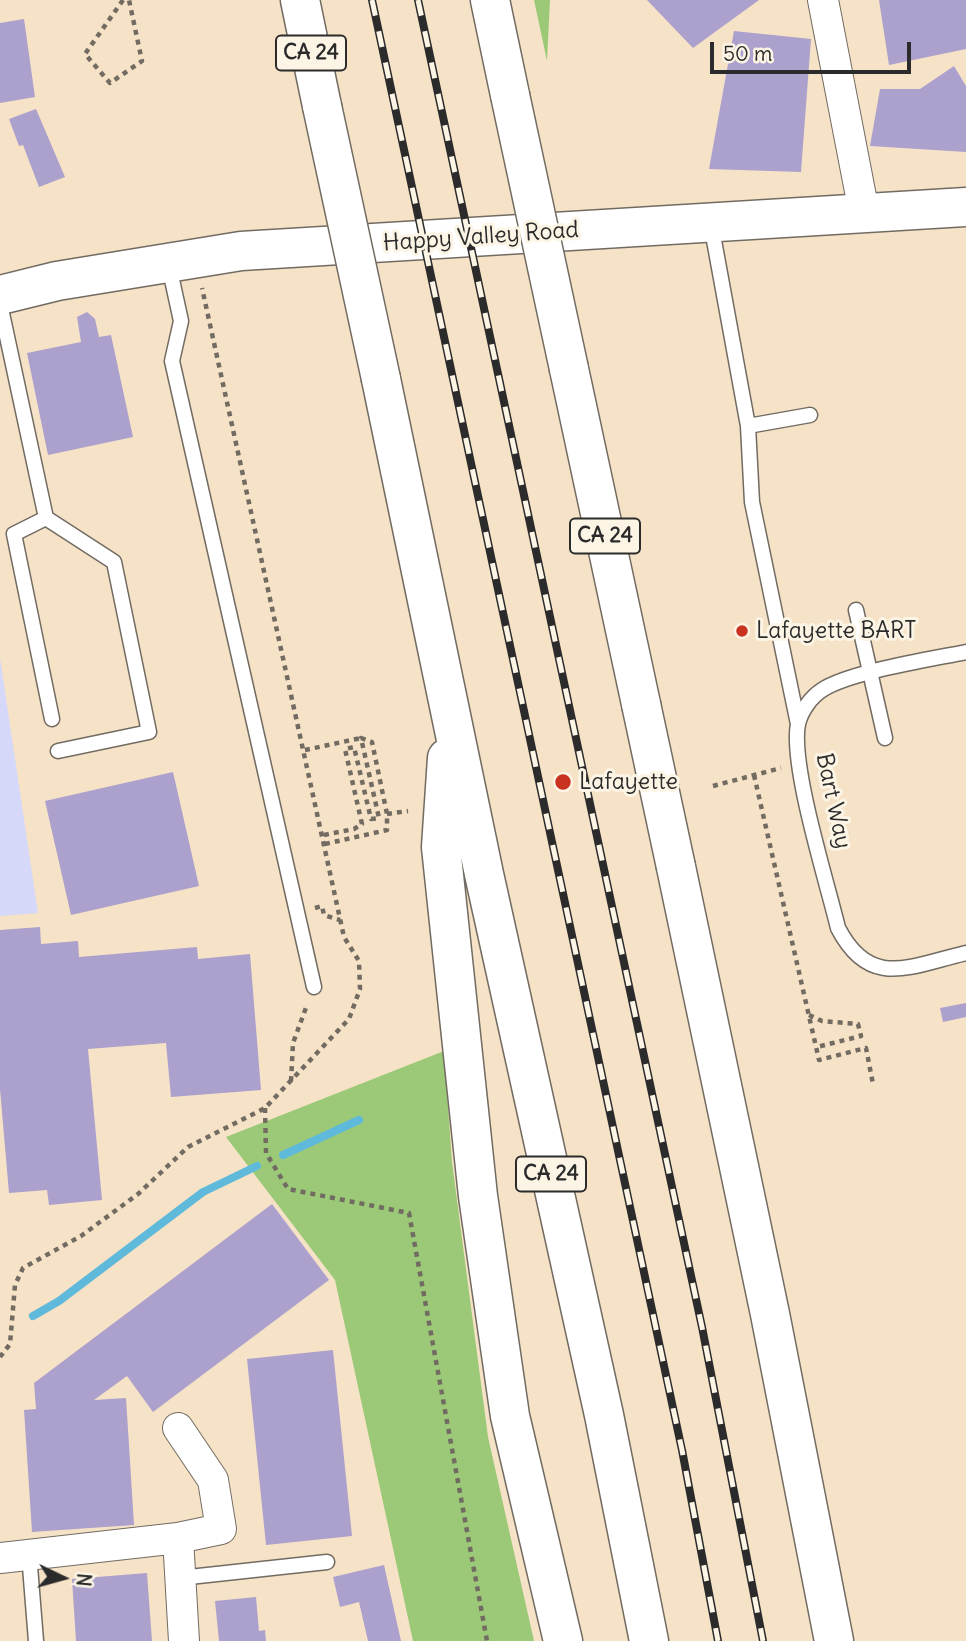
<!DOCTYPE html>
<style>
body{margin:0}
#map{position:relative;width:966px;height:1641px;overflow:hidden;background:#f6e2c7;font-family:Delius,sans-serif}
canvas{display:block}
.north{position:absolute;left:28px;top:1543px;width:70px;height:70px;-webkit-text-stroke:5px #fcf5e5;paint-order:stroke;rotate:95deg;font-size:19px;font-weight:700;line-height:28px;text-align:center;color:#2b2b2b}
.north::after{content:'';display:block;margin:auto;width:24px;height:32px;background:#2b2b2b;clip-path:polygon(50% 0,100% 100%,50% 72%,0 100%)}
.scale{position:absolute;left:710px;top:42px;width:201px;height:32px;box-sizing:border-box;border:4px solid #2b2b2b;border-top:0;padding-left:9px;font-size:21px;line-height:24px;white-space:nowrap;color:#2b2b2b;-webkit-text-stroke:5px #fcf5e5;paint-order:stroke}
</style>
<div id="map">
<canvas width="966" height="1641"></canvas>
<div class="north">N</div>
<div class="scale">50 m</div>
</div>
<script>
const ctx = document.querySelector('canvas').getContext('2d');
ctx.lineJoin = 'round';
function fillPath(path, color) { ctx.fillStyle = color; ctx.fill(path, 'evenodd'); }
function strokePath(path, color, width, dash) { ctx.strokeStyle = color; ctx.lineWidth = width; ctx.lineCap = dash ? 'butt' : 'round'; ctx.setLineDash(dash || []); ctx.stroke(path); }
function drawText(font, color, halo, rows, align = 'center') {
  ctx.font = font + ' Delius,sans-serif'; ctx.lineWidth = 6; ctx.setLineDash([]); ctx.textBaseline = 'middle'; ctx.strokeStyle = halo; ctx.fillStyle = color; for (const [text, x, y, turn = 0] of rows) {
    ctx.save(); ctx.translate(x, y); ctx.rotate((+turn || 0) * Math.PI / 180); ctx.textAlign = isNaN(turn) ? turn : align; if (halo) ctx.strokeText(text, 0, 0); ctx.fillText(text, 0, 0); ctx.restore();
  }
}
fillPath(new Path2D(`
 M0,658L38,913L0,916Z`), '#d5d8f9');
fillPath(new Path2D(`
 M534,0H550L547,61Z
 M444,1051L452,1162L488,1437L534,1641H413L335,1280L226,1137Z`), '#9bc977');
strokePath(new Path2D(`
 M283,1155L359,1120
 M33,1316L59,1301L203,1192L257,1166`), '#5eb9db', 8);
fillPath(new Path2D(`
 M647,0H759L693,48Z
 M879,0H966V49L889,65Z
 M24,19L35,97L0,103V23Z
 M734,31L811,39L801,172L709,169Z
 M954,66L966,86V152L870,146L880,89H920Z
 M36,109L65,177L39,187L23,145L19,146L9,119Z
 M87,312L95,319L99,337L111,335L133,437L48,455L27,353L81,342L77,317Z
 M173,772L199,886L71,915L45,801Z
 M40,927L41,944L78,941L79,957L197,947L198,959L250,954L261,1090L171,1097L166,1043L88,1049L102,1200L49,1205L47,1190L9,1193L0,1089V930Z
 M966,1003V1017L943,1022L940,1008Z
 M272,1204L329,1280L153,1412L127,1376L94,1400L126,1398L134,1525L32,1532L24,1410L36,1409L34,1383Z
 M333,1350L352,1536L266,1545L247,1359Z
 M384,1565L401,1641H368L359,1602L340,1607L333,1577Z
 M147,1573L152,1641H76L72,1579Z
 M256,1597L259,1631L265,1630L266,1641H219L215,1601Z`), '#aca0cd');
const lane = new Path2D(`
 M711,224L748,426L752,502L798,724
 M169,266L181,321L172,361L314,987
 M0,304L46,518L14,534L52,719
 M748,426L810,415
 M46,518L114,562L149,732L58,751
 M856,610L885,738
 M966,652C932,659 849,672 822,690C811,697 801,711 798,724C790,765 827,882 838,928C870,990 910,966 966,953
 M29,1554L36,1641
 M180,1578L327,1562`);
const street = new Path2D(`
 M823,0L864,212
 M178,1538L184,1641
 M0,1558L178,1538L221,1529L213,1480L178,1428`);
const secondary = new Path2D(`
 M0,295L57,281L241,251L966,207`);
const highway = new Path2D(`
 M300,0L322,106
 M490,0L510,95
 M569,369L641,704
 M381,379L484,874L604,1415L649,1641
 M447,758L441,847L478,1196L510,1416L563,1641
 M676,867L770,1314L834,1641`);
strokePath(lane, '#726b62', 17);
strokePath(street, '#726b62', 32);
strokePath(secondary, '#726b62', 41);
strokePath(highway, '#726b62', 41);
strokePath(new Path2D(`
 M123,0L85,54L110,83L142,61L129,0
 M305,750L361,738
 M754,775L819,1060L866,1048L873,1084
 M713,786L781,768
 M387,814L408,811
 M324,835L354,829L362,824L345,749L354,747L371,819L379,818L361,738L372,742L387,814V830L325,844
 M315,908L322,906L324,915L340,920
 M809,1015L822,1021L858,1024L861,1036L817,1047
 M291,1081L293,1043L307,1005
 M265,1108L266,1153L288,1189L409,1213L487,1641
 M0,1357L10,1344L15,1285L23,1268L81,1236L138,1194L188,1147L265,1108L349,1019L360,989L359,961L344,937L202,288`), '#726b62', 4.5, [5, 5]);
strokePath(lane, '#fff', 14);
strokePath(street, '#fff', 30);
strokePath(secondary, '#fff', 38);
strokePath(highway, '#fff', 38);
const rail = new Path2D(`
 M372,0L682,1450L718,1641
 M418,0L702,1327L763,1641`);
strokePath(rail, '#2b2b2b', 8);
strokePath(rail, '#fcf5e5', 5, [16]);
const highwayBridge = new Path2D(`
 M510,95L569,369
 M322,106L381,379
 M641,704L676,867`);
strokePath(highwayBridge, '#726b62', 41, []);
strokePath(highwayBridge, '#fff', 38);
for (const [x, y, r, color] of [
 [742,631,7,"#c8321e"],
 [563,782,9,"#c8321e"]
]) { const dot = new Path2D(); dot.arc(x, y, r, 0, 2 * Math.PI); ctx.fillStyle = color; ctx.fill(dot); strokePath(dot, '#fcf5e5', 2.5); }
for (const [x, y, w] of [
 [311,53,70],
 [605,536,70],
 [551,1174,70]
]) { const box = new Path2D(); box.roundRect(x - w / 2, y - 17.5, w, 35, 5); ctx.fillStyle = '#fcf5e5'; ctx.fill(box); strokePath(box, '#2b2b2b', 2); }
drawText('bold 21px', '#2b2b2b', null, [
 ["CA 24",311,53],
 ["CA 24",605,536],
 ["CA 24",551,1174]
]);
drawText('23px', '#2b2b2b', '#fcf5e5', [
 ["Happy Valley Road",481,237,-4],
 ["Bart Way",833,801,78]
]);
drawText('23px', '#2b2b2b', '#fcf5e5', [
 ["Lafayette BART",756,631],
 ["Lafayette",579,782]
], 'left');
</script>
